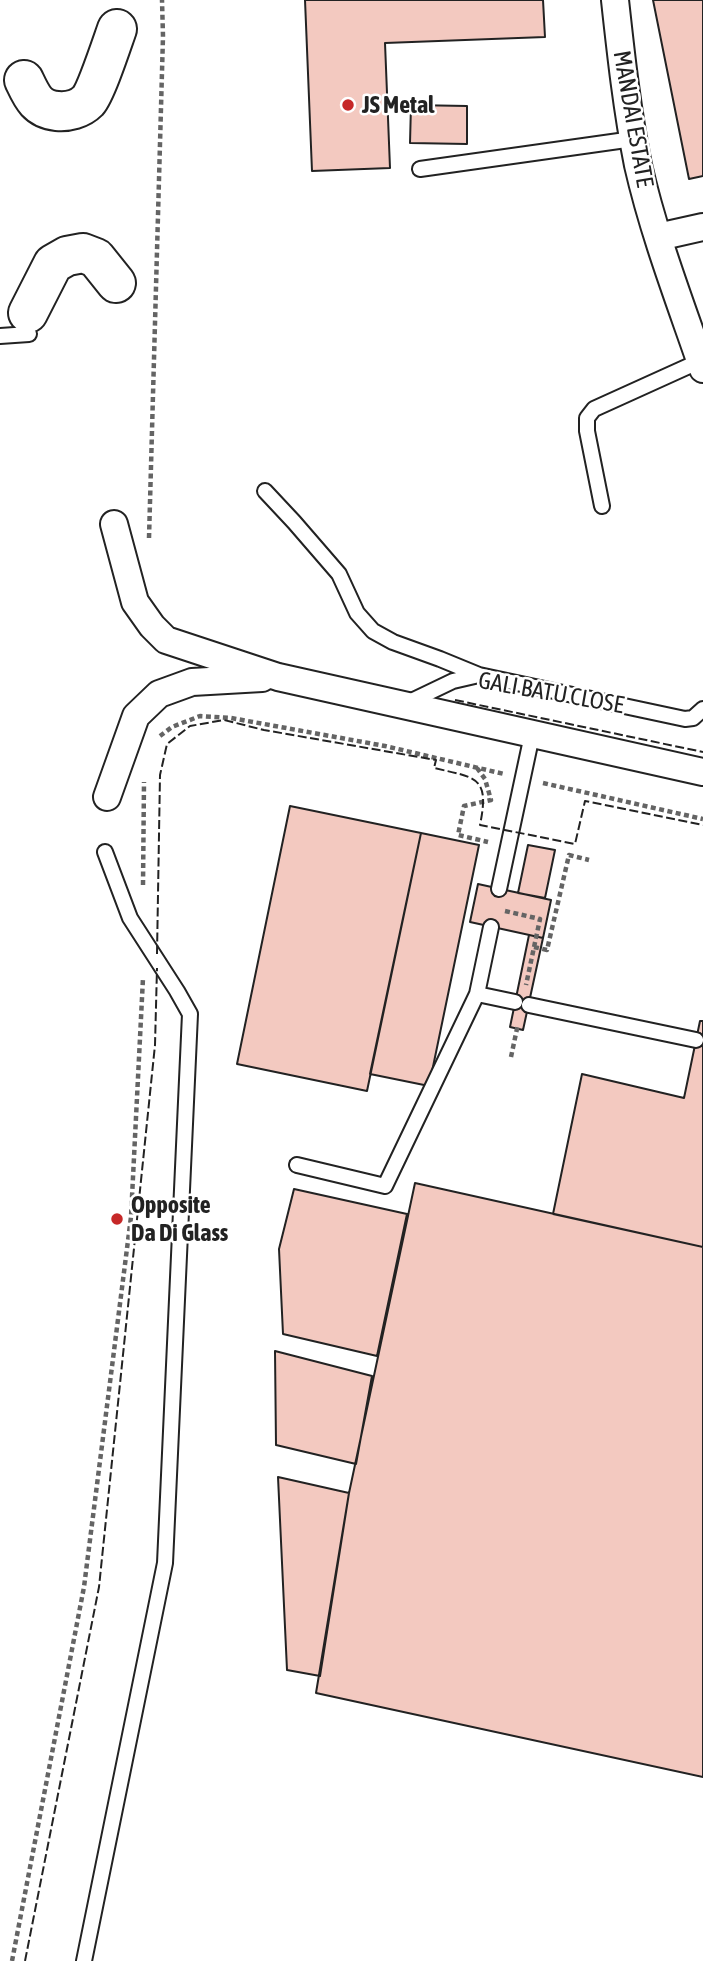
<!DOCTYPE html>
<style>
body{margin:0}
canvas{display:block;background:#fff}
</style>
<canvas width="703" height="1961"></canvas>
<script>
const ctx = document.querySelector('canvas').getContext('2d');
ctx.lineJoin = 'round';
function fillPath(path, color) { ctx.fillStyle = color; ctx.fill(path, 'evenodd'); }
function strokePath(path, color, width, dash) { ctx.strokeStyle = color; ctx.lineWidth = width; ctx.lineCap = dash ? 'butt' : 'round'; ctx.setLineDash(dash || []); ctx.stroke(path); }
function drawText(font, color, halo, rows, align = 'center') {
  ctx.font = font + ' "Asap Condensed",sans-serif'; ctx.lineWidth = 5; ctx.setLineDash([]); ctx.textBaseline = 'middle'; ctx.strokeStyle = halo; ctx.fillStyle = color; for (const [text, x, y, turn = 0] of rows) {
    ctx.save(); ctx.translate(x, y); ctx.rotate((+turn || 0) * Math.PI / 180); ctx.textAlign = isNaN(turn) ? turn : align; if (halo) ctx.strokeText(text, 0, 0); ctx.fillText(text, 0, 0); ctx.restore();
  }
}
const building = new Path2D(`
 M305,0H543L545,37L385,43L390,168L312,171Z
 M653,0H703V176L689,179Z
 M411,105L467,106V144L410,143Z
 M290,806L421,833L367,1091L237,1064Z
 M421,833L479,845L429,1086L370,1074Z
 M528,845L555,850L545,898L518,893Z
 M478,884L551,900L543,938L470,922Z
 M529,935L543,938L523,1030L510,1027Z
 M700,1021H703V1247L553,1214L582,1074L684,1098Z
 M415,1183L703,1247V1777L316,1693L349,1493Z
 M294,1189L407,1214L377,1356L283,1334L279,1249Z
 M275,1351L372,1376L356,1464L276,1445Z
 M278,1477L349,1493L320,1676L287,1670Z`);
fillPath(building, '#f3c9c0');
strokePath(building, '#222', 2);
const service = new Path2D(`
 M420,169L633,139
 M0,336L29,334
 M265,491L294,522L339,574L357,613L373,631L393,642L440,659L479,675
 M602,506L587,431V418L594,409L700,361
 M405,704L453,681L479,675L685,719L693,718L703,709
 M499,889L532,735
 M477,994L515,1002
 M529,1005L696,1040
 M297,1165L385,1186L477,994L491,927
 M84,1961L165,1563L190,1014L177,991L130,918L105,852`);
const minor = new Path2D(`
 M615,0C621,55 627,110 638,165C654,235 680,302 703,369
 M658,237L703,227
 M114,524L135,602L152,626L166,640L278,677L703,772
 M107,797L136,716L159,694L192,682L262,678`);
const primary = new Path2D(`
 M24,80C32,97 37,109 57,111C68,112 80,109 88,101C96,92 112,43 117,29
 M28,313L53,264L67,256L83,253L96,258L116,283`);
strokePath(service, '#222', 18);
strokePath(minor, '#222', 30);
strokePath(primary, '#222', 42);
strokePath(new Path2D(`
 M149,538L163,36L162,0
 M160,736L172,727L200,716L231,718L385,746L504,774
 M477,768L485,779L491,800L464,806L458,835L488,842
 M543,783L703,819
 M143,885L144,782
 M505,911L540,919L526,985
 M534,947L547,950L569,855L589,860
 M511,1057L518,1024
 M12,1961L84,1587L131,1217L143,978`), '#646464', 4.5, [5, 3.5]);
strokePath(service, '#fff', 14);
strokePath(minor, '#fff', 26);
strokePath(primary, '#fff', 38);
strokePath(new Path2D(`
 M455,700L703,752
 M157,954L160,775L167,744L190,726L224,720L264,730L436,760L434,768C476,778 490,776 480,825L575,844L585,801L703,825
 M25,1961L99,1587L155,1045L157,968`), '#222', 2, [9, 3.5]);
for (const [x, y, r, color] of [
 [348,105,7,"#c62828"],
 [117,1219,7,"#c62828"]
]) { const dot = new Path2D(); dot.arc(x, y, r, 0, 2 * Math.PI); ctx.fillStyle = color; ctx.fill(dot); strokePath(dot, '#fff', 2.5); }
drawText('bold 24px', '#222', '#fff', [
 ["JS Metal",362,105],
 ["Opposite",131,1205],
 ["Da Di Glass",131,1233]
], 'left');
drawText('24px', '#222', '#fff', [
 ["MANDAI ESTATE",633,119,80],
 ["GALI BATU CLOSE",551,693,10]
]);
</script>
